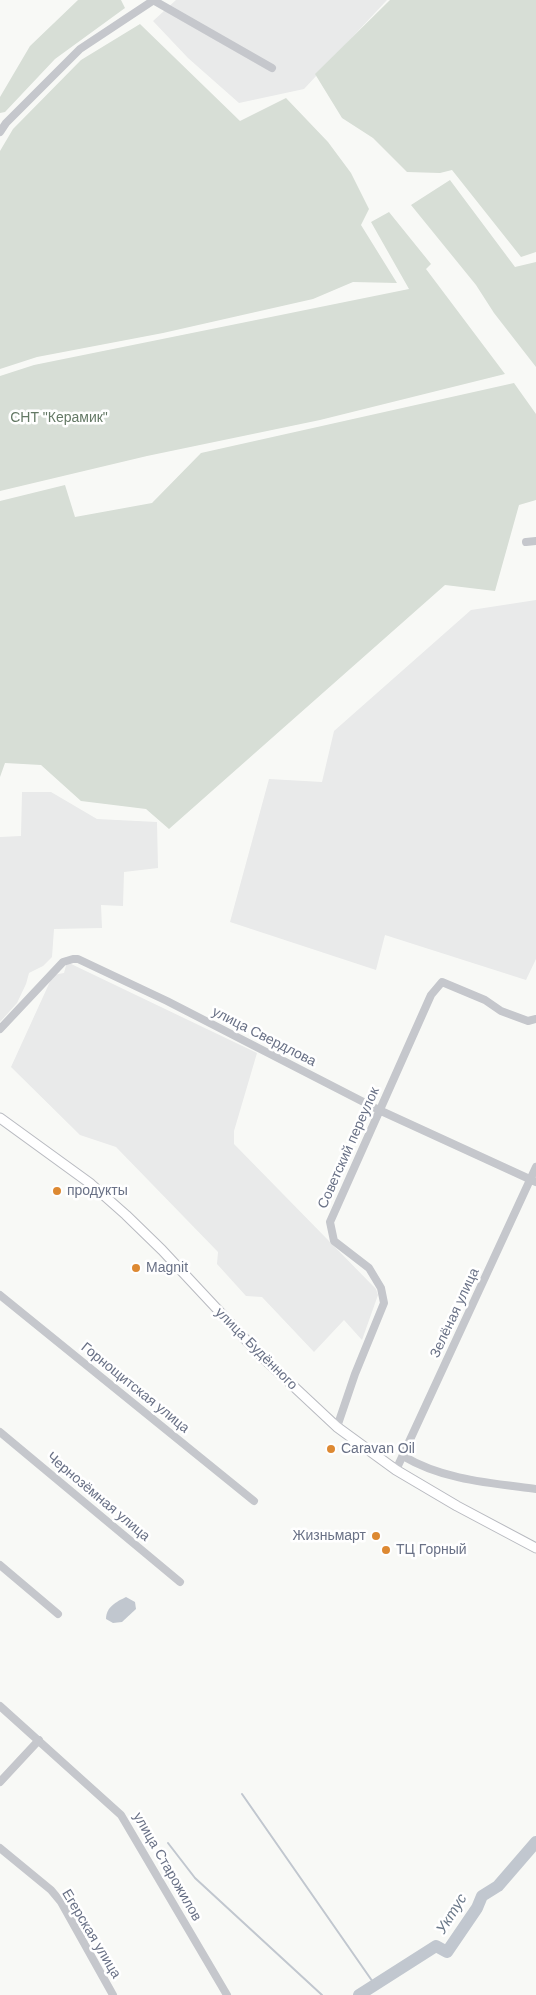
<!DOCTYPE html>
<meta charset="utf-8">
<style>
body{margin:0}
canvas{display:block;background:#f8f9f6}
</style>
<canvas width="536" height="1995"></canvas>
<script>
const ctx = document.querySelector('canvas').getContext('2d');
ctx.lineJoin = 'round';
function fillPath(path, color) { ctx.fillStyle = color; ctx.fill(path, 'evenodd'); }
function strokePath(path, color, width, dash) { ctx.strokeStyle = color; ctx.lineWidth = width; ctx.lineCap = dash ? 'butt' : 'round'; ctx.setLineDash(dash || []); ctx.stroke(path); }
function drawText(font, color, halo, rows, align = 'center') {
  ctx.font = font + ' Helvetica,sans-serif'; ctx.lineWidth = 5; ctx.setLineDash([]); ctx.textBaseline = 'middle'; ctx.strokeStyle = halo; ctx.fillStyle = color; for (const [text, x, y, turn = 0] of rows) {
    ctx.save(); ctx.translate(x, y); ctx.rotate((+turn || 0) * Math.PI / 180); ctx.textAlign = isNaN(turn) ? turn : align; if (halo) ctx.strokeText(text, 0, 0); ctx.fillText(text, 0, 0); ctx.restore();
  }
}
fillPath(new Path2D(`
 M176,0H387L304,89L239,103L188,58L153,21Z
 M536,600V959L526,980L385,935L376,970L230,922L269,779L322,782L334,731L471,610Z
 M22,792H51L97,819L157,822L158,868L124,872L123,906L101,905L102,928L54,929L52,957L43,966L29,973L26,984L17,1003L0,1022V837L21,836Z
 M67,962L257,1053L234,1131V1144L376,1289L378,1295L362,1340L344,1320L314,1352L262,1297L246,1296L217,1264L218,1252L116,1147L80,1135L11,1067L53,975L64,973Z`), '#e9eaea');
fillPath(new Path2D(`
 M78,0H121L125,8L55,59L5,112L0,113V97L30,46Z
 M390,0H536V252L521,257L452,170L440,173L407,172L373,138L342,118L315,74Z
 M140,24L240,121L286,98L328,142L351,173L369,209L361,225L397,283L353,282L313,299L163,333L37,357L0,369V151L13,129L81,60Z
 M450,180L515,267L536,262V367L494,313L476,285L411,205Z
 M389,212L431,264L426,269L505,374L320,420L147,456L0,491V376L34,365L409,289L371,222Z
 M514,383L536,414V500L519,505L495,591L445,585L169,829L146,809L81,801L41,765L5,763L0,777V501L65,485L75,517L152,503L201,453Z`), '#d7ded6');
fillPath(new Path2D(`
 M126,1597L135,1602L136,1609L122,1622L113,1623L106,1619C106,1607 116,1602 126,1597Z`), '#c1c7cf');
strokePath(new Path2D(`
 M242,1794L375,1985
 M168,1843L195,1878L322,1995`), '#c1c7cf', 2);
strokePath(new Path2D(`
 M359,1995L436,1946L447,1952L477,1908L482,1896L498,1886L536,1842`), '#c1c7cf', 12);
const major = new Path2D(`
 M0,1118L91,1184L126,1215L162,1250L260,1355L337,1427L396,1470L457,1506L536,1548`);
strokePath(major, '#b8bac0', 11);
strokePath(new Path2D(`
 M153,0L272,68
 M0,132L6,123L80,49L154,0
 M526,542L536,541
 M0,1029L63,962L73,959H78L167,1001L379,1110L536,1182
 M0,1295L254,1501
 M337,1427L355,1374L384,1303L381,1288L369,1268L334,1241L330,1222L431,995L442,982L485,1000L501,1011L528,1021L536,1019
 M0,1432L180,1582
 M403,1456C443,1480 490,1483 536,1489
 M396,1470L536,1167
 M0,1565L58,1614
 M0,1706L121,1815L227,1995
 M0,1782L39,1740
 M0,1848L51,1890L61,1902L113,1995`), '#c5c7cc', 8);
strokePath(major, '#fff', 9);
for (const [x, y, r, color] of [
 [57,1191,5,"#dd8932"],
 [136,1268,5,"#dd8932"],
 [331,1449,5,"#dd8932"],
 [376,1536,5,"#dd8932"],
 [386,1550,5,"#dd8932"]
]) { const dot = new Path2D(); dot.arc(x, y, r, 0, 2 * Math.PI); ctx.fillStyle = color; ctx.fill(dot); strokePath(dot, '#fff', 2); }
drawText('14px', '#647965', '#fff', [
 ["СНТ \"Керамик\"",59,418]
]);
drawText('14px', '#697186', '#fff', [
 ["улица Свердлова",264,1037,27],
 ["Советский переулок",349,1148,-66],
 ["Зелёная улица",455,1313,-65],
 ["улица Будённого",256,1349,45],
 ["Горнощитская улица",135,1388,39],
 ["Чернозёмная улица",98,1497,40],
 ["улица Старожилов",167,1867,60],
 ["Егерская улица",91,1934,59]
]);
drawText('14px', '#697186', '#fff', [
 ["продукты",67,1191],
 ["Magnit",146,1268],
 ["Caravan Oil",341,1449],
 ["Жизньмарт",366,1536,"right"],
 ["ТЦ Горный",396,1550]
], 'left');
drawText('italic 15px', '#6a7888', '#fff', [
 ["Уктус",452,1914,-58]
]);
</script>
